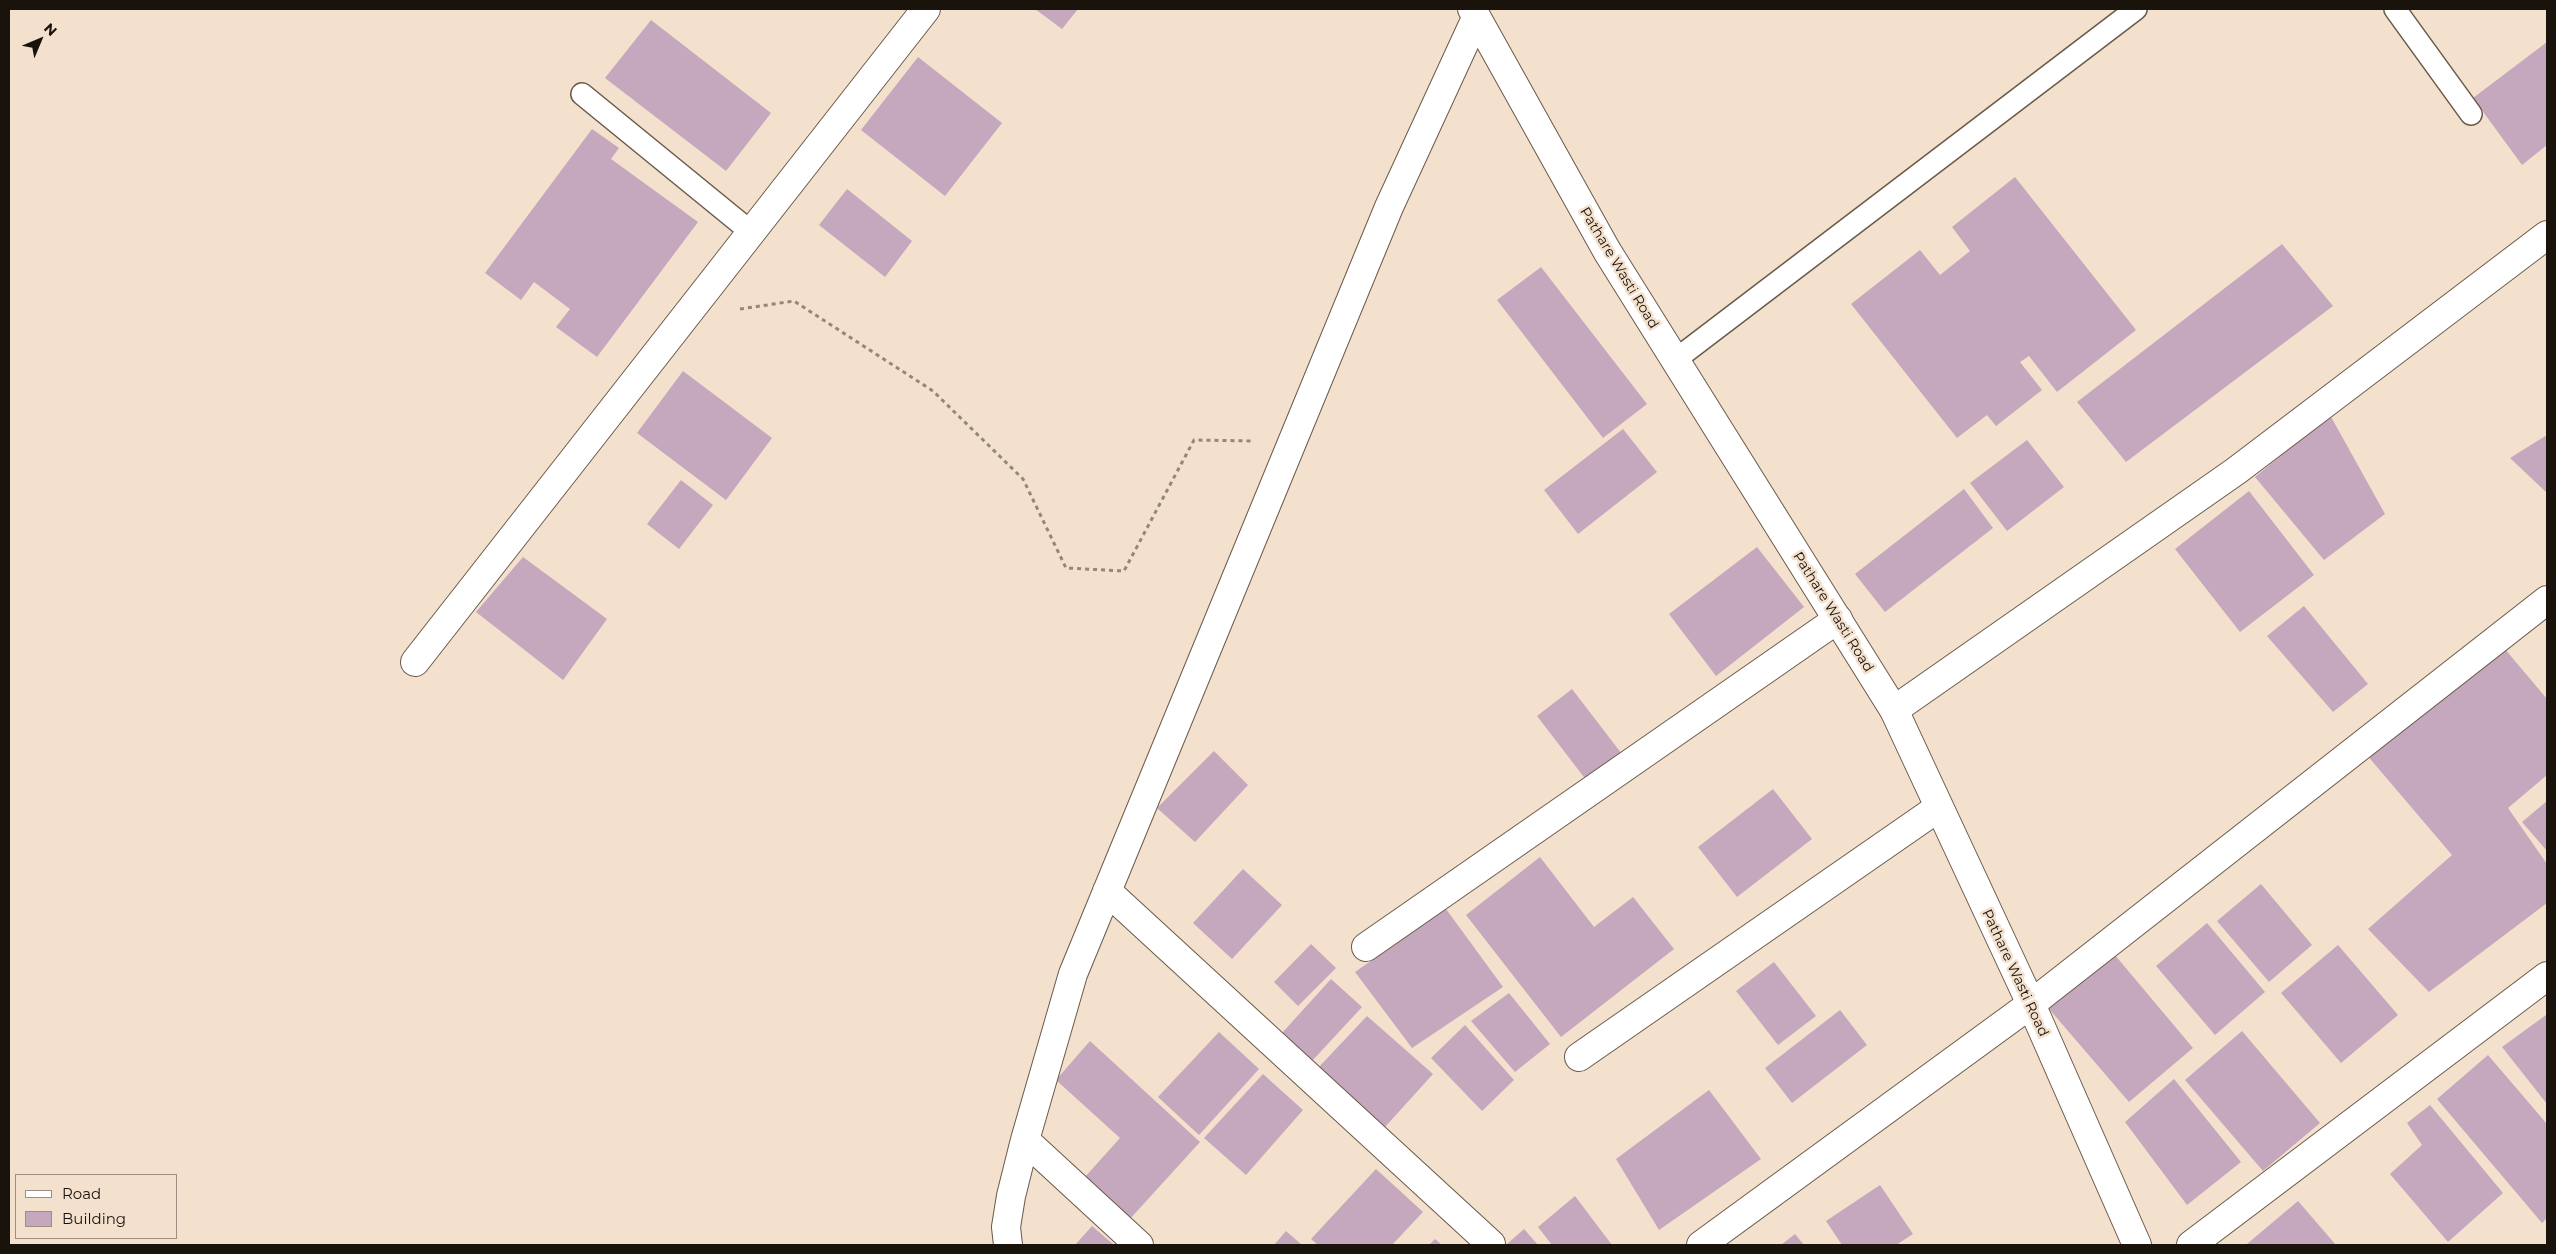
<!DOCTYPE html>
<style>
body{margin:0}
#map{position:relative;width:2556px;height:1254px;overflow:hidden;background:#f3e0cd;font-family:Montserrat,sans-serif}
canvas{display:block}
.frame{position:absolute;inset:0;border:10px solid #19130c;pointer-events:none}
.legend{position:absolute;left:15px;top:1174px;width:162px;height:65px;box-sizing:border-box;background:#f3e0cd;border:1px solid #9c8e80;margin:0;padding:6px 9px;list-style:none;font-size:15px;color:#19130c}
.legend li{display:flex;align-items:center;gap:10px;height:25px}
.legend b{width:25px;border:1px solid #9c8e80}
.north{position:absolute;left:15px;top:15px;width:50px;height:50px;-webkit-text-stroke:4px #f3e0cd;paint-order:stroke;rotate:45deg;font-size:14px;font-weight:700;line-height:20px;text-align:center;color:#19130c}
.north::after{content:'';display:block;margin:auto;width:18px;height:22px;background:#19130c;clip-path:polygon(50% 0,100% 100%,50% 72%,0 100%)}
</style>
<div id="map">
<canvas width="2556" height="1254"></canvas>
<div class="frame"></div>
<ul class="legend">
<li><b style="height:6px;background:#fff"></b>Road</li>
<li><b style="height:14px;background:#c5a8be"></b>Building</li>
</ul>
<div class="north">N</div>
</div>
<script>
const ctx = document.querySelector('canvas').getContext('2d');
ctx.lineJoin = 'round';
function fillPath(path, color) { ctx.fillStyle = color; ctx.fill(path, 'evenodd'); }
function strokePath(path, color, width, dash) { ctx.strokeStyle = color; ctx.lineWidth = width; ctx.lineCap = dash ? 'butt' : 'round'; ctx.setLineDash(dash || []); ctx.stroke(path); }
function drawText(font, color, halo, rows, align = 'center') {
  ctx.font = font + ' Montserrat,sans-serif'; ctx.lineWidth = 5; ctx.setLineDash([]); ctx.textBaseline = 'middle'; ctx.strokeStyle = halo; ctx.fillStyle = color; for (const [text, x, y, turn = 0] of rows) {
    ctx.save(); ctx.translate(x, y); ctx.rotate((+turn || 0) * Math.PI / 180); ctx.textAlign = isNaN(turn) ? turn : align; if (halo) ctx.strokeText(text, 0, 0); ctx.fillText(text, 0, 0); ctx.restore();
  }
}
fillPath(new Path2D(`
 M1035,9H1078L1062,29Z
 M651,20L771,113L726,171L605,78Z
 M2547,42V145L2522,165L2473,98Z
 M918,57L1002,123L945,196L861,130Z
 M592,129L619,148L611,159L698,222L597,357L556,327L570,309L534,282L521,300L485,273Z
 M2015,177L2136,330L2057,392L2029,356L2020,362L2042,390L1996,426L1987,415L1957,438L1851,304L1920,250L1940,275L1970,251L1952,227Z
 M847,189L912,241L885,277L819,225Z
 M2282,244L2333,306L2126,462L2077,402Z
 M1541,267L1647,404L1603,438L1497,300Z
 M683,371L772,438L726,500L637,433Z
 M2330,415L2385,514L2324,560L2255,477Z
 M1623,429L1657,472L1578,534L1544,490Z
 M2547,435V493L2510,458Z
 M2027,440L2064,487L2007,531L1970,483Z
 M681,480L713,505L679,549L647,524Z
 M1964,489L1993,528L1885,612L1855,574Z
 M2249,491L2314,575L2240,632L2175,549Z
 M1757,547L1804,607L1716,676L1669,614Z
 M523,557L607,619L563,680L476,612Z
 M2304,606L2368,684L2333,712L2267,636Z
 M2499,642L2547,699V775L2508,808L2547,864V903L2429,992L2368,929L2452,855L2366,754Z
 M1572,689L1625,758L1590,785L1537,716Z
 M1214,751L1248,785L1195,842L1157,808Z
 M1773,789L1812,839L1737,897L1698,847Z
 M2547,801V851L2522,822Z
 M1540,857L1594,927L1633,897L1674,949L1561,1037L1466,915Z
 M1243,869L1282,905L1232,959L1193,923Z
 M2261,884L2312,945L2269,982L2217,921Z
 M1446,909L1503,987L1412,1048L1355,972Z
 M2207,923L2265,992L2215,1035L2156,966Z
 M1311,944L1336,968L1298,1006L1274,982Z
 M2338,945L2398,1015L2341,1063L2281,993Z
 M2109,948L2193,1048L2129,1102L2044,1003Z
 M1774,962L1816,1016L1778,1045L1736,991Z
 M1331,979L1362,1007L1312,1061L1282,1033Z
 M1509,993L1550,1044L1515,1072L1471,1021Z
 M1840,1010L1867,1045L1792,1103L1765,1068Z
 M2546,1015L2547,1016V1104L2502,1047Z
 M1367,1016L1433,1074L1385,1127L1318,1068Z
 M1465,1025L1514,1080L1482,1111L1431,1058Z
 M2242,1031L2320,1123L2263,1171L2185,1080Z
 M1219,1032L1259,1069L1199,1135L1158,1097Z
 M1090,1041L1200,1142L1129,1220L1084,1178L1120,1138L1056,1080Z
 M2488,1055L2547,1124V1218L2542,1223L2437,1099Z
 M1263,1074L1303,1110L1246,1175L1204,1138Z
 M2174,1079L2241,1162L2187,1205L2125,1122Z
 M1709,1090L1761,1159L1659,1230L1616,1159Z
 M2430,1105L2503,1193L2448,1242L2390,1174L2422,1145L2407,1123Z
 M1376,1169L1423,1212L1392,1245H1318L1311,1239Z
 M1880,1185L1913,1234L1896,1245H1842L1826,1221Z
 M1575,1196L1612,1245H1552L1538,1227Z
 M2298,1201L2336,1245H2249L2247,1244Z
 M1092,1226L1114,1245H1075Z
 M1524,1229L1538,1245H1506Z
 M1286,1231L1302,1245H1274Z
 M1795,1234L1804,1245H1781Z
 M1435,1239L1442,1245H1429Z`), '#c5a8be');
const lane = new Path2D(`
 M2395,9L2471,114
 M582,94L751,232
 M1675,360L2136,9`);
const street = new Path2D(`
 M415,662L926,9
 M1894,710L2236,471L2547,235
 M1107,891L1491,1244
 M1366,947L1838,619
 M1579,1057L1938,808
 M1025,1140L1139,1245
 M1008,1245L1006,1227L1011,1196L1025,1140L1073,974L1389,207L1476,18
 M1701,1245L2031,1004L2547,600
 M2191,1245L2547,976`);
const secondary = new Path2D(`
 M1472,9L1607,251L1894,710L2031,1004L2137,1245`);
strokePath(lane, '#6a5a4a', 24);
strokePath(street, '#6a5a4a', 30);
strokePath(secondary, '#6a5a4a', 30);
strokePath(new Path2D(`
 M740,309L794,301L933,391L1023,479L1066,568L1124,571L1194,440L1254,441`), '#948779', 3, [4, 4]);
strokePath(lane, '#fff', 21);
strokePath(street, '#fff', 28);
strokePath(secondary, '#fff', 28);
drawText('14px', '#19130c', '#f3e0cd', [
 ["Pathare Wasti Road",1619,268,59],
 ["Pathare Wasti Road",1833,612,58],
 ["Pathare Wasti Road",2015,973,65]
]);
</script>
